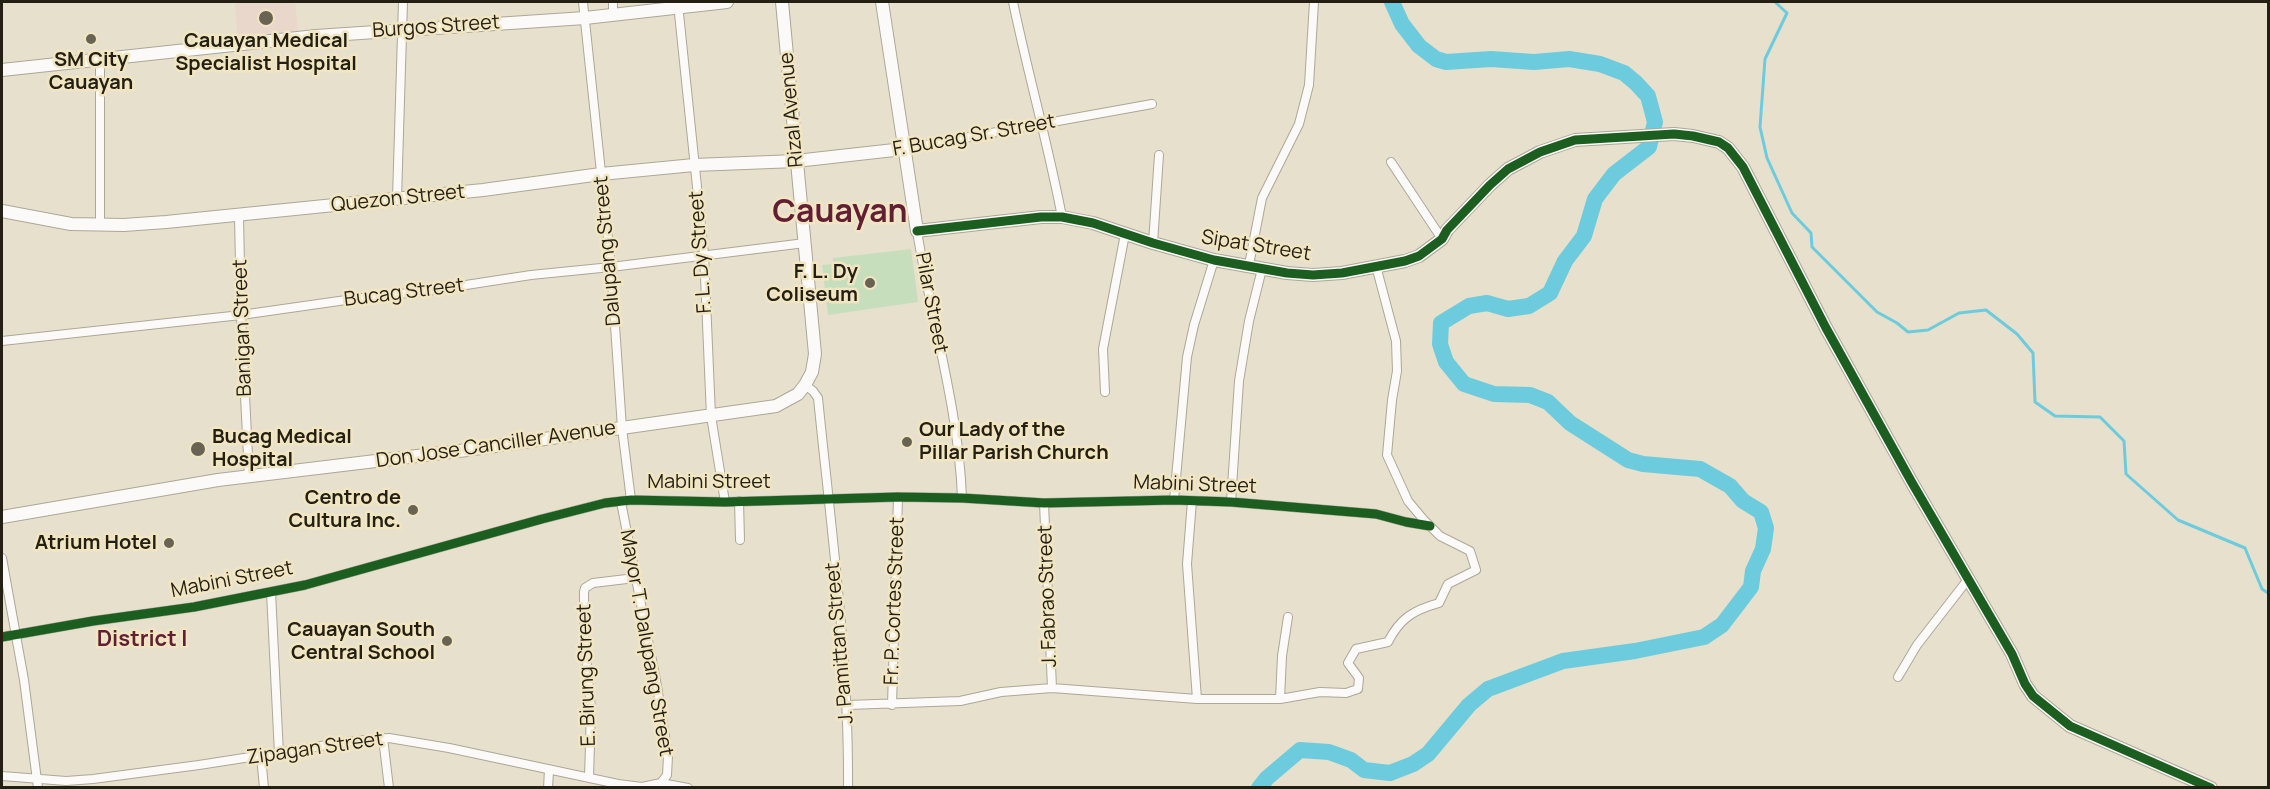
<!DOCTYPE html>
<style>
body{margin:0}
#map{position:relative;width:2270px;height:789px;overflow:hidden;background:#e7e0cd;font-family:Manrope,sans-serif}
canvas{display:block}
.frame{position:absolute;inset:0;border:3px solid #231f12;pointer-events:none}
</style>
<div id="map">
<canvas width="2270" height="789"></canvas>
<div class="frame"></div>
</div>
<script>
const ctx = document.querySelector('canvas').getContext('2d');
ctx.lineJoin = 'round';
function fillPath(path, color) { ctx.fillStyle = color; ctx.fill(path, 'evenodd'); }
function strokePath(path, color, width, dash) { ctx.strokeStyle = color; ctx.lineWidth = width; ctx.lineCap = dash ? 'butt' : 'round'; ctx.setLineDash(dash || []); ctx.stroke(path); }
function drawText(font, color, halo, rows, align = 'center') {
  ctx.font = font + ' Manrope,sans-serif'; ctx.lineWidth = 5; ctx.setLineDash([]); ctx.textBaseline = 'middle'; ctx.strokeStyle = halo; ctx.fillStyle = color; for (const [text, x, y, turn = 0] of rows) {
    ctx.save(); ctx.translate(x, y); ctx.rotate((+turn || 0) * Math.PI / 180); ctx.textAlign = isNaN(turn) ? turn : align; if (halo) ctx.strokeText(text, 0, 0); ctx.fillText(text, 0, 0); ctx.restore();
  }
}
fillPath(new Path2D(`
 M235,2H295L298,34L238,42Z`), '#e8d7ca');
fillPath(new Path2D(`
 M911,249L918,302L828,315L822,265L833,264V258Z`), '#c7debc');
strokePath(new Path2D(`
 M1775,2L1787,13L1765,59L1760,127L1767,158L1792,213L1811,233L1812,247L1877,312L1897,323L1908,332L1928,330L1959,313L1986,310L2017,334L2033,353L2035,402L2055,416L2100,417L2124,441L2126,474L2178,520L2245,548L2262,589L2268,593`), '#6cccdd', 3);
strokePath(new Path2D(`
 M1259,788L1267,778L1300,750L1329,752L1351,760L1364,770L1390,773L1413,764L1428,754L1469,705L1488,689L1563,661L1635,651L1704,637L1722,625L1751,587L1753,571L1763,549L1766,528L1761,512L1743,501L1730,486L1700,469L1643,464L1628,460L1570,423L1548,402L1530,395L1494,394L1464,384L1446,362L1440,344L1441,323L1469,306L1487,303L1508,309L1529,306L1550,293L1565,261L1584,236L1595,199L1614,174L1649,147L1655,122L1648,96L1636,83L1624,73L1600,64L1569,59L1534,62L1491,59L1446,62L1436,59L1419,46L1402,24L1392,2`), '#6cccdd', 16);
const street = new Path2D(`
 M583,2L611,267L622,428L631,500
 M1013,2C1028,74 1048,144 1062,217
 M678,4L704,254L711,416L725,502
 M613,15V2
 M100,59V225
 M903,149L1152,104
 M1391,162L1442,239
 M397,198L403,2
 M239,216L241,315L249,476
 M917,231C931,318 959,410 962,498
 M1153,243L1159,155
 M1249,265L1262,198L1299,124L1309,85L1314,2
 M2,341L241,315L353,299L427,291L531,275L611,267L805,243
 M805,385L813,391L818,398C831,528 849,657 848,788
 M1105,392L1103,349L1125,234
 M1174,500L1187,357L1194,325L1214,260
 M739,501L740,540
 M1192,501L1187,564L1197,699
 M621,502L657,686L668,756L667,775L661,783
 M1231,502L1239,381L1249,321L1262,269
 M1044,503L1052,688
 M2,558L24,680L38,788
 M271,592L279,754
 M2,637L93,621L194,607L305,585L542,519L605,503L631,500L725,502L898,497L962,498L1044,503L1174,500L1231,502L1376,514L1406,522L1430,526
 M1898,677L1917,645L1969,578
 M1280,699L1282,656L1288,617
 M848,705L960,701L1001,692L1052,688L1197,699H1280L1320,692L1346,693L1358,689L1359,678L1348,663L1356,649L1388,642C1400,618 1414,610 1439,603L1448,584L1476,570L1470,551L1440,536L1423,519L1408,501L1387,455L1392,400L1397,371L1396,341L1376,266
 M892,705L898,497
 M383,738L389,788
 M261,756L264,788
 M2,776L66,781L93,779L199,765L353,741L389,738L449,748L618,784L642,787L661,783L688,788
 M589,778L591,708L584,635V592L585,588L593,583L635,578
 M548,788L549,770`);
const secondary = new Path2D(`
 M882,2L917,231L1041,217H1062L1093,223L1153,243L1214,260L1287,273L1313,275L1342,273L1405,261L1419,256L1442,239L1447,230L1490,185L1508,169L1540,152L1575,140L1674,134L1693,136L1719,142L1728,148L1743,167L1826,328L1911,481L2012,654L2025,684L2033,696L2070,726L2211,788
 M2,70L316,36L585,18L727,2
 M2,211L71,224L124,225L166,222L483,190L601,174L694,165L796,161L903,149
 M2,517L218,480L467,450L776,406L798,394L805,385L812,372L815,354L782,2`);
strokePath(street, '#aca798', 10);
strokePath(secondary, '#aca798', 14);
strokePath(street, '#fbfaf8', 8);
strokePath(secondary, '#fbfaf8', 12);
strokePath(new Path2D(`
 M917,231L1041,217H1062L1093,223L1153,243L1214,260L1287,273L1313,275L1342,273L1405,261L1419,256L1442,239L1447,230L1490,185L1508,169L1540,152L1575,140L1674,134L1693,136L1719,142L1728,148L1743,167L1826,328L1911,481L2012,654L2025,684L2033,696L2070,726L2211,788
 M2,637L93,621L194,607L305,585L542,519L605,503L631,500L725,502L898,497L962,498L1044,503L1174,500L1231,502L1376,514L1406,522L1430,526`), '#1b5e20', 9);
for (const [x, y, r, color] of [
 [266,18,8,"#686353"],
 [91,39,6,"#686353"],
 [870,283,6,"#686353"],
 [907,442,6,"#686353"],
 [198,449,8,"#686353"],
 [413,510,6,"#686353"],
 [169,543,6,"#686353"],
 [447,641,6,"#686353"]
]) { const dot = new Path2D(); dot.arc(x, y, r, 0, 2 * Math.PI); ctx.fillStyle = color; ctx.fill(dot); strokePath(dot, '#f2e6c2', 2); }
drawText('20px', '#231f12', '#f2e6c2', [
 ["Burgos Street",436,27,-4],
 ["Rizal Avenue",792,110,-95],
 ["F. Bucag Sr. Street",974,136,-10],
 ["Quezon Street",398,199,-6],
 ["Sipat Street",1256,246,9],
 ["Dalupang Street",608,251,-95],
 ["F. L. Dy Street",701,252,-94],
 ["Bucag Street",404,293,-7],
 ["Pilar Street",931,303,79],
 ["Banigan Street",243,328,-92],
 ["Don Jose Canciller Avenue",496,445,-8],
 ["Mabini Street",709,482],
 ["Mabini Street",1195,485,2],
 ["Mabini Street",232,580,-11],
 ["J. Fabrao Street",1048,596,-92],
 ["Fr. P. Cortes Street",895,601,-88],
 ["Mayor T. Dalupang Street",646,643,80],
 ["J. Pamittan Street",840,643,-95],
 ["E. Birung Street",587,675,-92],
 ["Zipagan Street",315,749,-8]
]);
drawText('bold 20px', '#231f12', '#f2e6c2', [
 ["Cauayan Medical",266,41,"center"],
 ["Specialist Hospital",266,64,"center"],
 ["SM City",91,60,"center"],
 ["Cauayan",91,83,"center"],
 ["F. L. Dy",858,272],
 ["Coliseum",858,295],
 ["Our Lady of the",919,430,"left"],
 ["Pillar Parish Church",919,453,"left"],
 ["Bucag Medical",212,437,"left"],
 ["Hospital",212,460,"left"],
 ["Centro de",401,498],
 ["Cultura Inc.",401,521],
 ["Atrium Hotel",157,543],
 ["Cauayan South",435,630],
 ["Central School",435,653]
], 'right');
drawText('bold 22px', '#611e34', '#f2e6c2', [
 ["District I",142,640]
]);
drawText('bold 32px', '#611e34', '#f2e6c2', [
 ["Cauayan",840,213]
]);
</script>
